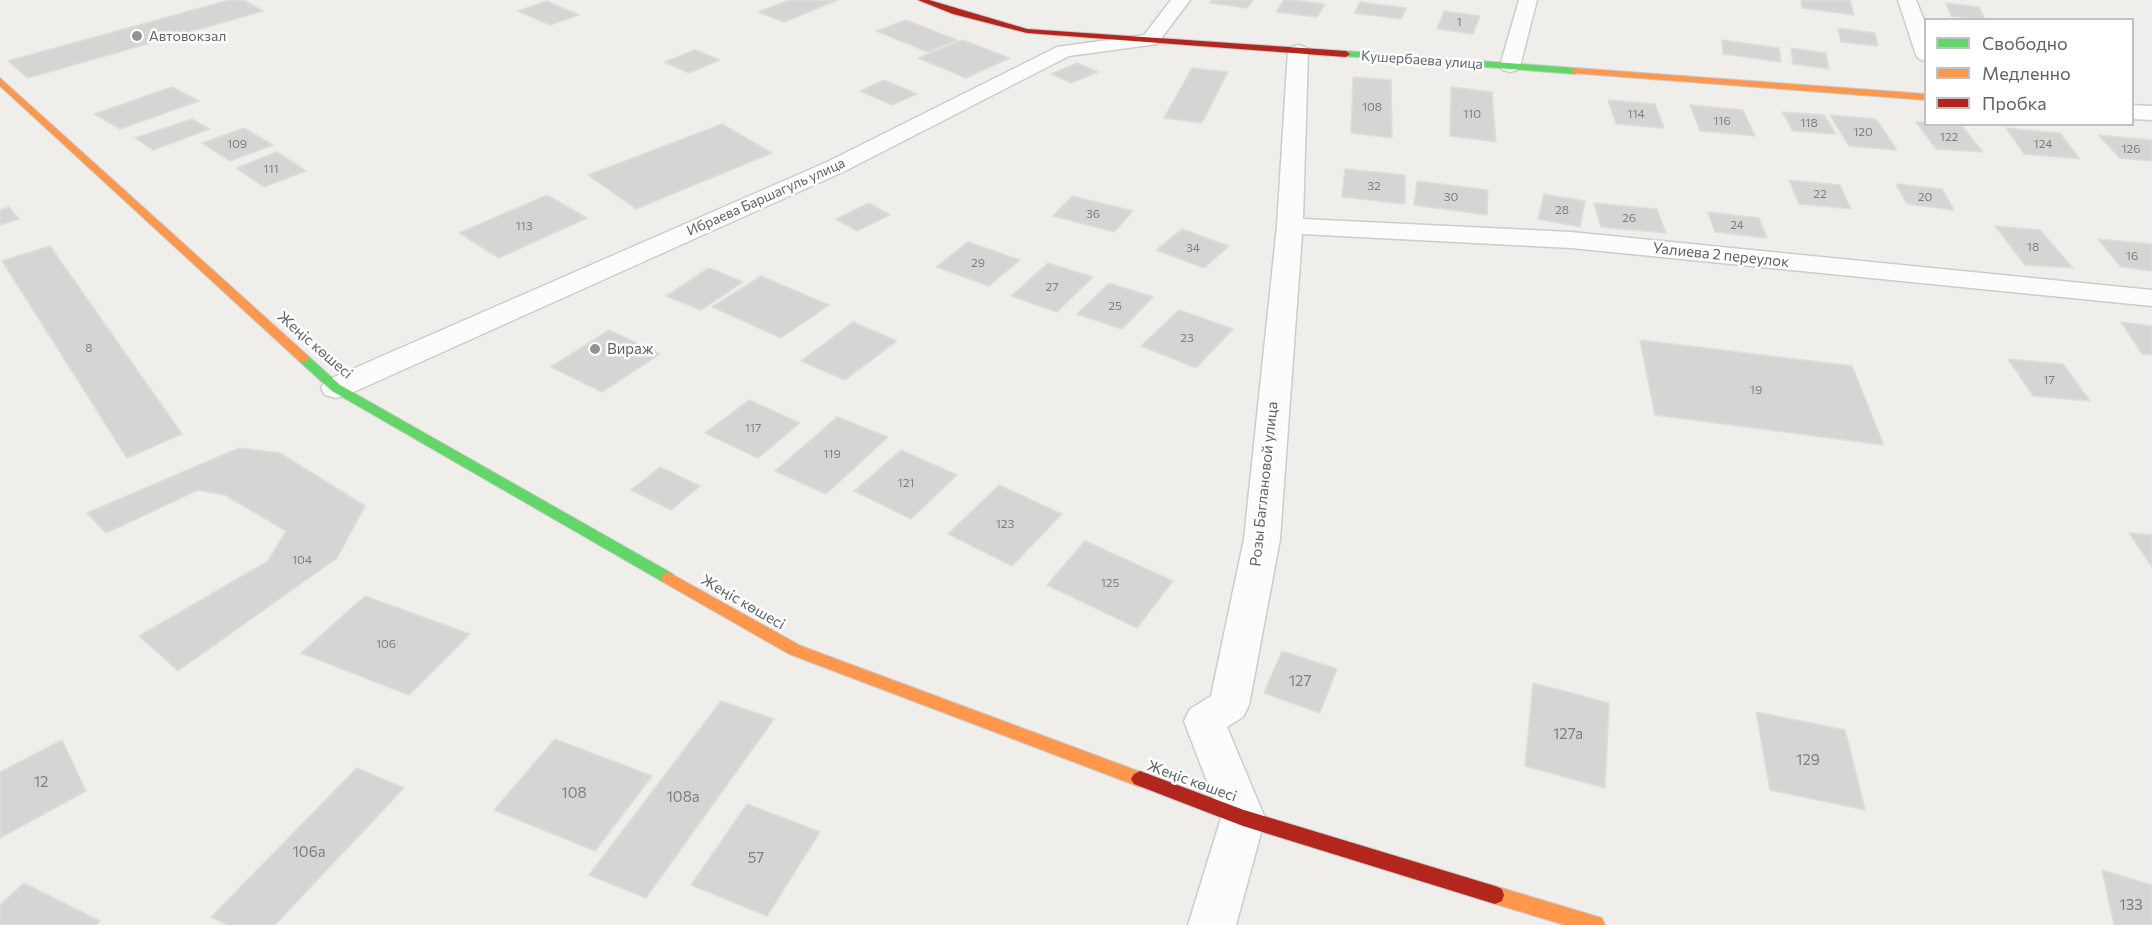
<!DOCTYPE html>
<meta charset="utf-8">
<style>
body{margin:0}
#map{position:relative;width:2152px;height:925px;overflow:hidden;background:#efeeea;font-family:Commissioner,sans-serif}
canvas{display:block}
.legend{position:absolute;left:1924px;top:18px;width:210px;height:108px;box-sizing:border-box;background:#fff;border:2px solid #bfc1c3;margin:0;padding:8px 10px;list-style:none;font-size:18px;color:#5f6368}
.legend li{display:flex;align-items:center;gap:12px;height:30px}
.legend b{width:30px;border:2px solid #bfc1c3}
</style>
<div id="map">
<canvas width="2152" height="925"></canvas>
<ul class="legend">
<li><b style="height:8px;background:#63d668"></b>Свободно</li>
<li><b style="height:8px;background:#ff974d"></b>Медленно</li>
<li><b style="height:8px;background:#b3261e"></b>Пробка</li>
</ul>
</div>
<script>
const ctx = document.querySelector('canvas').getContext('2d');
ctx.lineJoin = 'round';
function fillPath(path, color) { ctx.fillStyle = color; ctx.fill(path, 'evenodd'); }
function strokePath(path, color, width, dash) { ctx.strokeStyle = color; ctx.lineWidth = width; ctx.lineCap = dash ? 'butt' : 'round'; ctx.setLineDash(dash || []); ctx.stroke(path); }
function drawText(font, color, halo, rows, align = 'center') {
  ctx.font = font + ' Commissioner,sans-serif'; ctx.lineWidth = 5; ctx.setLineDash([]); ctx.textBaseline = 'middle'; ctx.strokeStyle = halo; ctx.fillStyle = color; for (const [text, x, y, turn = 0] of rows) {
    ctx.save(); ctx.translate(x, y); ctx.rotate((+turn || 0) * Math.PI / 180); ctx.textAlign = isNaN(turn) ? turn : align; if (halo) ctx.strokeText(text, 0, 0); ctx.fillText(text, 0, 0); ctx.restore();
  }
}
const building = new Path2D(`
 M229,0H244L263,11L28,78L8,61Z
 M790,0H838L784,22L758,12Z
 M1212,0H1253L1247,8L1210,3Z
 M1284,0H1294L1325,4L1317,17L1276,12Z
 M1801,0H1850L1854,15L1802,8Z
 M547,1L579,15L550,25L518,11Z
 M1360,2L1406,8L1401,19L1354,13Z
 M1946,3L1979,7L1985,20L1951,16Z
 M1444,11L1480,16L1473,34L1437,29Z
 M906,20L957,40L928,52L876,31Z
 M1838,28L1875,33L1878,46L1841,42Z
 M962,40L1010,58L966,78L918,58Z
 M1722,40L1779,48L1781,62L1723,54Z
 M1791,48L1826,53L1829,69L1793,64Z
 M695,50L720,60L689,73L664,62Z
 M1077,63L1098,72L1071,83L1051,74Z
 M1192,68L1228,72L1202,123L1164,118Z
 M1353,77L1391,80L1392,138L1351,133Z
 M884,80L917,94L892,105L860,91Z
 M172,87L199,101L120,129L94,114Z
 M1451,87L1492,92L1496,142L1450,136Z
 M1608,100L1655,104L1664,128L1616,124Z
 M1690,105L1743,110L1755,136L1700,131Z
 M1782,112L1824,115L1836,134L1793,131Z
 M1830,115L1876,119L1897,150L1849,146Z
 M192,119L210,129L153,150L135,138Z
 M1916,122H1926V124L1961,125L1983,152L1936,149Z
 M722,124L772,153L636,209L588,175Z
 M244,128L273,145L230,161L202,143Z
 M2006,128L2060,133L2080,159L2024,154Z
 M2098,135L2152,140V161L2120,158Z
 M277,152L306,171L264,187L236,168Z
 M1345,169L1405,175V204L1342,197Z
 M1789,180L1840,185L1851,209L1799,204Z
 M1417,181L1488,190L1487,215L1414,205Z
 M1896,184L1942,189L1954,210L1907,204Z
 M1544,194L1585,201L1580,227L1538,219Z
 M547,195L587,218L499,258L459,233Z
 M1072,196L1133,211L1114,232L1053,216Z
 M869,203L890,215L857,231L836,219Z
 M1594,203L1657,209L1666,233L1601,227Z
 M9,207L19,219L0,225V210Z
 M1708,212L1759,218L1767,238L1715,232Z
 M1995,226L2040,230L2073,268L2025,265Z
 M1182,229L1229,246L1204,268L1156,250Z
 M2098,239L2152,244V271L2121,267Z
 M968,242L1020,260L989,286L936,267Z
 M50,246L182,434L127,458L2,261Z
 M1048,263L1093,277L1057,312L1011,296Z
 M709,268L743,282L701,310L666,296Z
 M761,276L829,305L781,338L712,307Z
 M1109,283L1153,297L1122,329L1077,314Z
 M1179,310L1233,329L1196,368L1141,346Z
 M853,322L897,341L845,380L801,361Z
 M2121,322L2152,326V355L2142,354Z
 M609,330L660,354L602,392L551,367Z
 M1640,340L1852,366L1884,445L1655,415Z
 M2008,359L2063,364L2090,401L2033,396Z
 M749,400L800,423L758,458L705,433Z
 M837,417L888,437L826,494L775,471Z
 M239,448L280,453L365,506L337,558L178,671L139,636L268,561L286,531L225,495L198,490L106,533L87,513Z
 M901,450L957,475L911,519L854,491Z
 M660,467L700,486L671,510L631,490Z
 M999,485L1062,514L1012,566L948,534Z
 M2129,533L2152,535V567Z
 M1085,541L1173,581L1137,628L1047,585Z
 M365,596L470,634L409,695L301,653Z
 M1282,651L1337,669L1320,713L1264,693Z
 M1533,683L1609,703L1605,788L1525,766Z
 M721,701L774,719L646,898L589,875Z
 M1756,712L1845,730L1865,810L1770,790Z
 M555,739L652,776L595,851L494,810Z
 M62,740L86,791L0,838V772Z
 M357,768L404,788L275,925H228L211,917Z
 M747,804L820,832L767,916L691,885Z
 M2102,870L2152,885V925H2114Z
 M24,883L100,921L96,925H0V905Z`);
fillPath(building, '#d6d5d3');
strokePath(building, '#deddd9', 1.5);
const street = new Path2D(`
 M1171,0H1190L1157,44L1069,56L843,172L347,395L336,398L325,395L321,388L325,381L827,162L1057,47L1144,35Z
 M1519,0H1537L1520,66L1517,70L1510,72L1503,70L1500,66Z
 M1898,0H1916L1926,25V61L1919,59L1916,55Z
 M1298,45L1305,47L1308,51L1303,219L1571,232L2152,290V306L1571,248L1302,234L1280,539L1249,705L1243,717L1227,727L1265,818L1236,925H1188L1221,818L1184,721L1190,709L1211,696L1244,539L1277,226L1288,51L1291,47Z
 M2132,105L2152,106V120L2132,119Z`);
const fast = new Path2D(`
 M1346,51L1575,68L1579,71L1575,74L1343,56V52Z
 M303,354L307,355L340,385L673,574L675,578L673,582H663L332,391L299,361L297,358L299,355Z`);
const slow = new Path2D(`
 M1575,68L1926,94V100L1572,73L1571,71Z
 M0,78L307,355L309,358L307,361H299L0,86Z
 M668,572L801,646L1146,774L1149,779L1146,784L1140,787L789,654L663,582L661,578L663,574Z
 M1495,886L1595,916L1602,918L1605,925H1565L1495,904L1488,901L1486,895L1488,889Z`);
const jam = new Path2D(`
 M918,0H929L1027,29L1346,51L1350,54L1346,57L1027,33L953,14Z
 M1140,771L1244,810L1495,886L1502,889L1504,895L1502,901L1495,904L1243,826L1134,784L1131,779L1134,774Z`);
strokePath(street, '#cbcccc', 3);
strokePath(fast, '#cacacb', 2);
strokePath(slow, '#cacacb', 2);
strokePath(jam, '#cacacb', 2);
fillPath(street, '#fdfcfc');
fillPath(fast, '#63d668');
fillPath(slow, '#ff974d');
fillPath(jam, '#b3261e');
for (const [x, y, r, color] of [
 [137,36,6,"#919496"],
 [595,349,6,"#919496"]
]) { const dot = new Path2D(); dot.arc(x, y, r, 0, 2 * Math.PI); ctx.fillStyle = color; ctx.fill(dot); strokePath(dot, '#fff', 2); }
drawText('12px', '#7e8184', null, [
 ["1",1459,22],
 ["108",1372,107],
 ["110",1472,114],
 ["114",1636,114],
 ["116",1722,121],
 ["118",1809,123],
 ["120",1863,132],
 ["122",1949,137],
 ["109",237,144],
 ["124",2043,144],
 ["126",2131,149],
 ["111",271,169],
 ["32",1374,186],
 ["22",1820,194],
 ["30",1451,197],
 ["20",1925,197],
 ["28",1562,210],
 ["36",1093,214],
 ["26",1629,218],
 ["24",1737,225],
 ["113",524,226],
 ["18",2033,247],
 ["34",1193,248],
 ["16",2132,256],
 ["29",978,263],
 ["27",1052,287],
 ["25",1115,306],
 ["23",1187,338],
 ["8",89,348],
 ["17",2049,380],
 ["19",1756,390],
 ["117",753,428],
 ["119",832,454],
 ["121",906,483],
 ["123",1005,524],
 ["104",302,560],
 ["125",1110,583],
 ["106",386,644]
]);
drawText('14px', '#5f6368', '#fff', [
 ["Автовокзал",149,36]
], 'left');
drawText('14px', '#5f6368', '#fff', [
 ["Кушербаева улица",1422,60,4],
 ["Ибраева Баршагуль улица",766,197,-24]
]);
drawText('15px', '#5f6368', '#fff', [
 ["Уалиева 2 переулок",1721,255,6],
 ["Жеңіс көшесі",315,345,41],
 ["Розы Баглановой улица",1264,484,-84],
 ["Жеңіс көшесі",743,602,30],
 ["Жеңіс көшесі",1192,781,20]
]);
drawText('15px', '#5f6368', '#fff', [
 ["Вираж",607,349]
], 'left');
drawText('15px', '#7e8184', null, [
 ["127",1300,681],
 ["127а",1568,734],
 ["129",1808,760],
 ["12",41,782],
 ["108",574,793],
 ["108а",683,797],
 ["106а",309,852],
 ["57",756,858],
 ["133",2131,905]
]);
</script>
